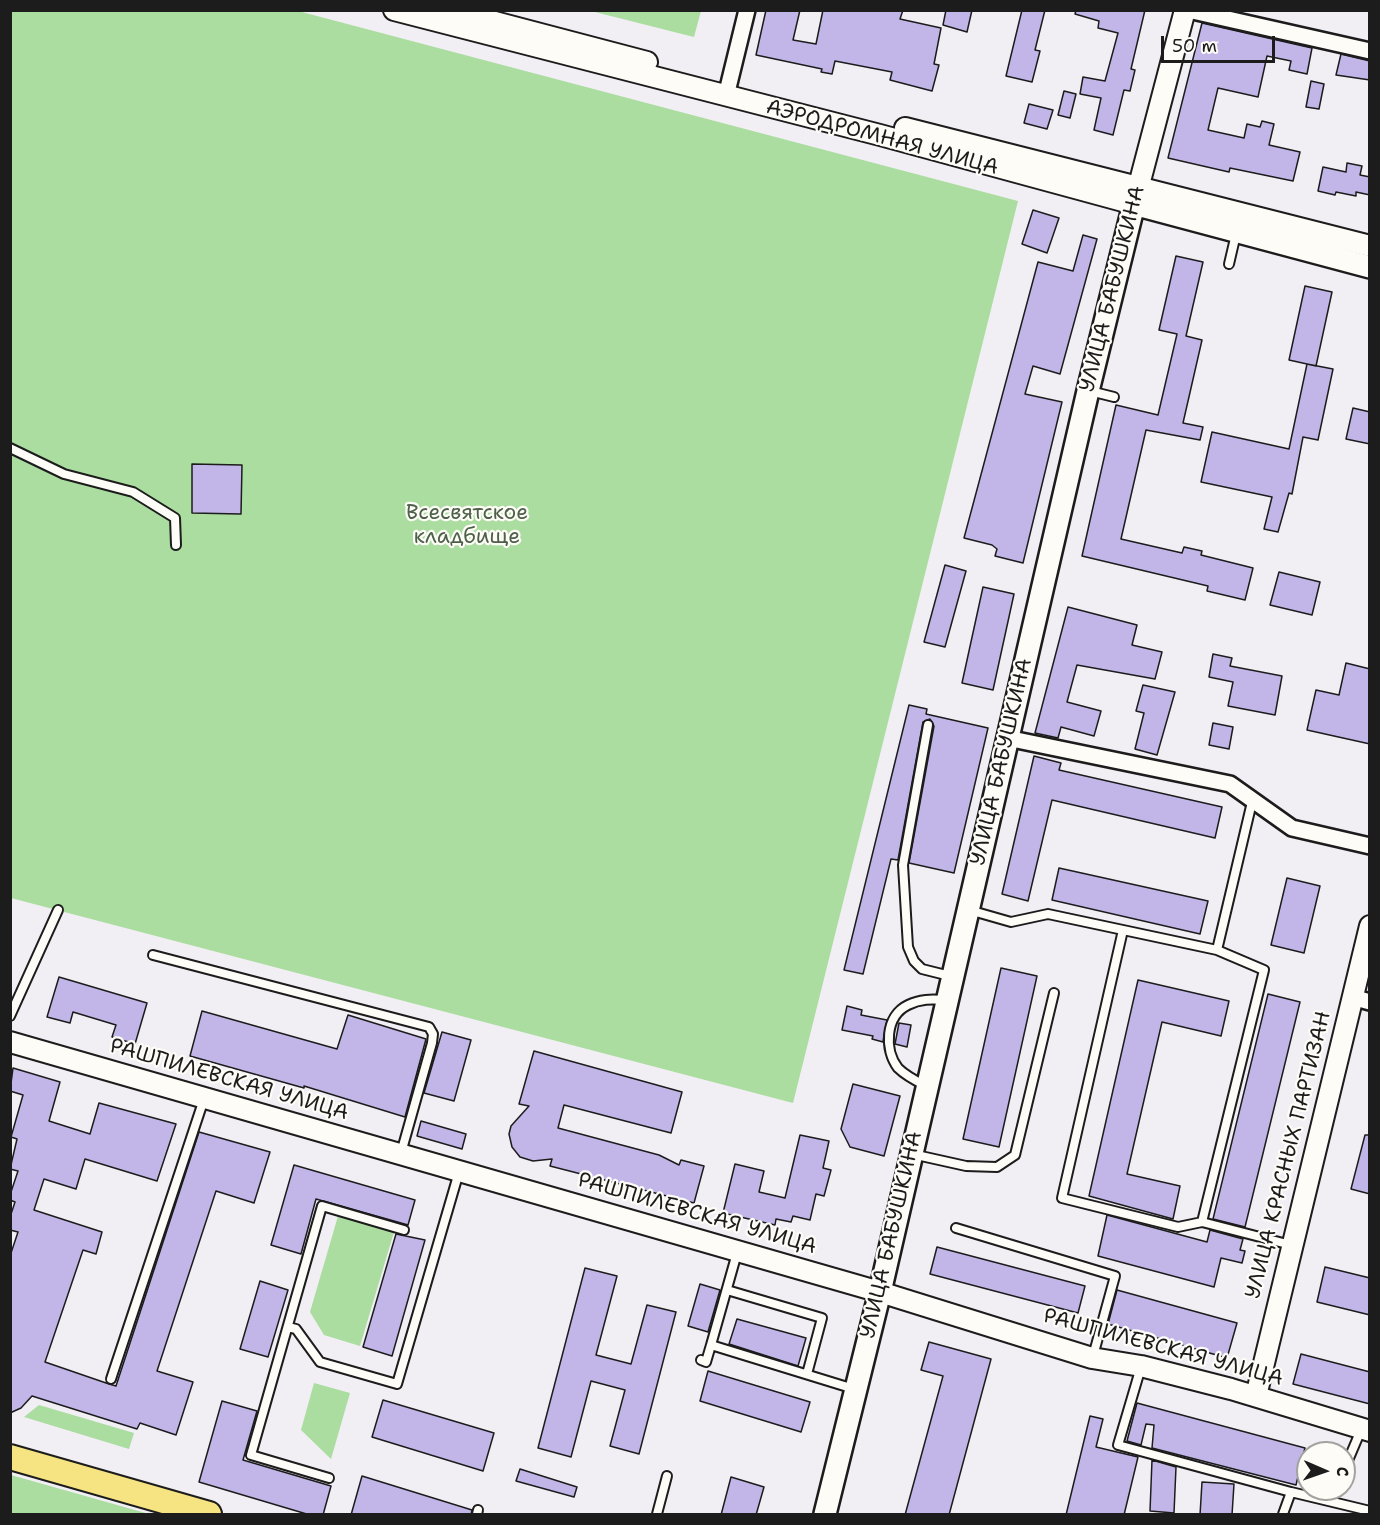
<!DOCTYPE html>
<meta charset="utf-8">
<style>
body{margin:0}
#map{position:relative;width:1380px;height:1525px;overflow:hidden;background:#f1eef4;font-family:"Shantell Sans",sans-serif}
canvas{display:block}
.frame{position:absolute;inset:0;border:12px solid #1c1c1c;pointer-events:none}
.north{position:absolute;left:1296px;top:1441px;width:60px;height:60px;box-sizing:border-box;background:#fdfcf7;border:2px solid #a3a29f;border-radius:50%;rotate:92deg;font-size:16px;font-weight:700;line-height:24px;text-align:center;color:#1c1c1c}
.north::after{content:'';display:block;margin:auto;width:21px;height:27px;background:#1c1c1c;clip-path:polygon(50% 0,100% 100%,50% 72%,0 100%)}
.scale{position:absolute;left:1161px;top:36px;width:114px;height:27px;box-sizing:border-box;border:3px solid #1c1c1c;border-top:0;padding-left:8px;font-size:18px;line-height:21px;white-space:nowrap;color:#1c1c1c;-webkit-text-stroke:4px #fdfcf7;paint-order:stroke}
</style>
<div id="map">
<canvas width="1380" height="1525"></canvas>
<div class="frame"></div>
<div class="north">С</div>
<div class="scale">50 m</div>
</div>
<script>
const ctx = document.querySelector('canvas').getContext('2d');
ctx.lineJoin = 'round';
function fillPath(path, color) { ctx.fillStyle = color; ctx.fill(path, 'evenodd'); }
function strokePath(path, color, width, dash) { ctx.strokeStyle = color; ctx.lineWidth = width; ctx.lineCap = dash ? 'butt' : 'round'; ctx.setLineDash(dash || []); ctx.stroke(path); }
function drawText(font, color, halo, rows, align = 'center') {
  ctx.font = font + ' "Shantell Sans",sans-serif'; ctx.lineWidth = 4.5; ctx.setLineDash([]); ctx.textBaseline = 'middle'; ctx.strokeStyle = halo; ctx.fillStyle = color; for (const [text, x, y, turn = 0] of rows) {
    ctx.save(); ctx.translate(x, y); ctx.rotate((+turn || 0) * Math.PI / 180); ctx.textAlign = isNaN(turn) ? turn : align; if (halo) ctx.strokeText(text, 0, 0); ctx.fillText(text, 0, 0); ctx.restore();
  }
}
fillPath(new Path2D(`
 M11,11H298L1018,201L793,1103L11,898Z
 M591,11H701L694,37Z
 M338,1216L394,1232L360,1346L324,1335L310,1312Z
 M314,1383L350,1393L331,1459L301,1430Z
 M39,1405L134,1433L129,1449L24,1417Z
 M10,1475H11L149,1514H11Z`), '#aadd9f');
const building = new Path2D(`
 M766,10H800L793,40L816,44L823,10H903L900,19L941,28L934,64L939,65L932,91L890,80L892,72L835,61L832,74L821,72L822,69L756,55Z
 M946,10H972L967,32L943,25Z
 M1022,10H1045L1035,50L1040,51L1032,82L1006,76Z
 M1076,10H1145L1131,69L1135,70L1130,91L1124,90L1113,135L1094,130L1101,98L1080,94L1083,77L1105,81L1118,33L1098,28L1099,21L1075,14Z
 M1202,23L1312,48L1307,74L1289,70L1291,61L1267,56L1258,97L1218,88L1208,130L1244,138L1247,124L1260,127L1262,121L1274,124L1269,145L1300,152L1293,181L1230,168L1229,172L1168,158Z
 M1341,54L1370,61V80L1336,75Z
 M1311,81L1324,84L1319,109L1306,107Z
 M1064,91L1076,94L1070,118L1058,115Z
 M1029,104L1053,110L1047,129L1024,123Z
 M1347,163L1362,166L1360,175L1370,177V195L1356,192V196L1336,192L1335,195L1318,191L1323,167L1346,172Z
 M1033,210L1059,218L1047,253L1022,244Z
 M1083,235L1097,239L1060,374L1033,366L1025,394L1062,402L1023,563L995,556L997,549L992,545L964,538L1038,262L1073,271Z
 M1176,256L1203,262L1186,336L1202,340L1183,423L1203,427L1200,440L1146,430L1121,539L1182,553L1184,547L1202,551L1201,555L1253,568L1245,600L1207,591L1208,586L1082,556L1116,405L1158,415L1177,334L1159,330Z
 M1305,286L1332,292L1316,366L1289,360Z
 M1307,364L1333,369L1318,440L1303,437L1292,494L1289,493L1278,532L1264,529L1272,497L1201,482L1212,432L1289,449Z
 M1353,408L1370,412V444L1346,439Z
 M192,464L242,465L241,514L192,513Z
 M945,565L966,571L945,647L924,642Z
 M1279,572L1320,582L1312,615L1270,605Z
 M983,587L1014,594L993,690L962,683Z
 M1068,607L1137,625L1132,645L1162,652L1155,679L1077,665L1067,702L1101,711L1094,736L1061,727L1058,738L1035,733Z
 M1213,654L1232,658L1230,666L1282,676L1275,715L1228,706L1233,682L1209,677Z
 M1346,663L1370,669V744L1307,730L1316,690L1339,695Z
 M1143,685L1175,692L1157,755L1135,749L1144,713L1136,711Z
 M909,705L927,709L926,714L988,728L954,873L909,863L934,726L930,719L923,722L898,860L891,859L863,974L844,970Z
 M1213,723L1233,727L1229,749L1209,745Z
 M1034,756L1061,763L1059,770L1222,807L1215,838L1052,800L1028,901L1002,894Z
 M1059,868L1208,901L1200,934L1052,900Z
 M1287,878L1320,886L1304,953L1271,945Z
 M1001,968L1037,976L999,1147L963,1139Z
 M59,977L147,1003L135,1044L112,1037L116,1025L73,1012L70,1023L47,1017Z
 M1138,980L1229,1001L1221,1036L1162,1022L1127,1174L1180,1186L1173,1219L1089,1196Z
 M1268,994L1300,1002L1245,1227L1213,1219Z
 M847,1006L862,1010L861,1015L887,1020L883,1042L872,1039L873,1036L842,1030Z
 M202,1011L337,1049L348,1015L426,1039L405,1117L304,1086V1088L190,1056Z
 M899,1023L911,1025L907,1047L895,1044Z
 M442,1032L471,1040L454,1101L424,1093Z
 M534,1051L682,1092L671,1133L564,1105L558,1128L659,1155L679,1165L681,1160L704,1166L694,1203L550,1166L552,1159L533,1161L520,1157L512,1147L509,1134L511,1126L529,1106L519,1104Z
 M13,1068L60,1082L49,1121L90,1134L99,1103L176,1124L157,1181L85,1159L76,1189L44,1179L34,1210L102,1232L96,1254L83,1250L45,1362L109,1384L116,1386L199,1132L270,1152L254,1203L216,1191L157,1371L193,1382L176,1435L140,1423L137,1429L32,1396L21,1408L10,1413V1256L18,1232L10,1230V1217L15,1202L10,1200V1195L18,1171L10,1169L17,1139L11,1137L23,1095L10,1091Z
 M853,1084L900,1096L884,1156L850,1147L841,1129Z
 M421,1121L466,1134L462,1149L417,1136Z
 M800,1135L829,1141L823,1168L831,1170L824,1196L816,1194L810,1220L793,1216L791,1222L776,1219L775,1225L723,1213L735,1164L764,1171L759,1192L785,1198Z
 M1365,1135H1370V1194L1351,1189Z
 M294,1165L415,1200L408,1225L316,1199L301,1254L271,1245Z
 M1107,1215L1207,1242L1210,1230L1243,1239L1240,1250L1245,1251L1242,1263L1221,1258L1214,1287L1098,1256Z
 M396,1234L425,1240L392,1356L363,1347Z
 M937,1247L1085,1286L1078,1313L930,1274Z
 M1325,1267L1370,1278V1315L1317,1302Z
 M585,1268L617,1276L596,1355L631,1364L647,1305L676,1312L639,1454L610,1446L625,1390L591,1381L571,1457L538,1448Z
 M260,1281L288,1290L268,1357L240,1349Z
 M700,1284L720,1290L708,1332L688,1326Z
 M1117,1290L1237,1323L1227,1358L1108,1324Z
 M737,1319L806,1338L798,1366L729,1344Z
 M929,1342L991,1359L949,1515H905L943,1376L921,1370Z
 M1301,1354L1370,1372V1404L1293,1384Z
 M708,1371L810,1402L801,1432L700,1401Z
 M383,1400L494,1433L483,1471L372,1437Z
 M222,1401L257,1411L243,1460L331,1486L323,1515H310L199,1482Z
 M1137,1403L1305,1448L1296,1485L1152,1448L1154,1425L1146,1424L1141,1445L1127,1441Z
 M1090,1416L1103,1419L1096,1447L1138,1457L1124,1515H1066Z
 M1152,1460L1176,1467L1174,1513L1150,1511Z
 M520,1469L577,1487L574,1497L516,1481Z
 M362,1476L472,1510L471,1515H351Z
 M731,1477L764,1487L756,1515H721Z
 M1202,1482L1234,1484L1232,1515H1200Z`);
fillPath(building, '#c2b6e8');
strokePath(building, '#1c1c1c', 1.5);
const service = new Path2D(`
 M1229,264L1236,234
 M1090,391L1114,397
 M10,448L64,474L133,492L175,518L176,545
 M928,725L903,865L908,947L914,961L922,969L950,976
 M969,910L1011,922L1048,914L1217,950L1252,802
 M1123,930L1062,1198L1178,1227L1202,1222L1291,1245
 M153,955L429,1027L433,1034L432,1043L401,1153
 M10,1016L58,910
 M926,1086C916,1081 906,1076 898,1068C884,1050 885,1016 908,1005C920,999 931,999 945,1000
 M912,1154L966,1166L997,1167L1015,1155L1054,993
 M1202,1222L1264,970L1217,950
 M956,1228L1115,1276L1093,1356
 M737,1253L711,1345L854,1389
 M727,1290L822,1318L807,1374
 M288,1327L296,1329L320,1362L397,1384L459,1172
 M701,1360L706,1362L711,1345
 M1141,1367L1118,1445L1291,1492
 M111,1379L204,1099
 M1344,1470L1361,1430
 M329,1478L251,1455L322,1206L404,1230
 M1330,1500L1335,1489
 M477,1514L478,1510
 M657,1514L667,1476
 M1283,1514L1291,1492L1370,1511`);
const minor = new Path2D(`
 M1188,10L1370,51
 M726,96L747,10
 M1007,738L1230,784L1292,828L1370,846
 M1352,997L1370,1002`);
const tertiary = new Path2D(`
 M394,10L880,135L1134,204L1185,10
 M449,10L647,62
 M905,128L1370,246
 M10,1042L880,1292L1092,1358L1141,1366L1231,1389L1370,1431
 M1256,1396L1370,926`);
const secondary = new Path2D(`
 M825,1514L880,1292L1088,391L1134,204L1370,267`);
const primary = new Path2D(`
 M10,1457L209,1514`);
strokePath(service, '#1c1c1c', 12);
strokePath(minor, '#1c1c1c', 20);
strokePath(tertiary, '#1c1c1c', 24);
strokePath(secondary, '#1c1c1c', 26);
strokePath(primary, '#1c1c1c', 28);
strokePath(service, '#fdfcf7', 8);
strokePath(minor, '#fdfcf7', 15);
strokePath(tertiary, '#fdfcf7', 20);
strokePath(secondary, '#fdfcf7', 21);
strokePath(primary, '#f6e381', 24);
drawText('21px', '#1c1c1c', '#fdfcf7', [
 ["АЭРОДРОМНАЯ УЛИЦА",882,138,15],
 ["УЛИЦА БАБУШКИНА",1113,289,-76],
 ["УЛИЦА БАБУШКИНА",1002,762,-77],
 ["РАШПИЛЕВСКАЯ УЛИЦА",229,1080,16],
 ["УЛИЦА КРАСНЫХ ПАРТИЗАН",1289,1155,-76],
 ["РАШПИЛЕВСКАЯ УЛИЦА",697,1214,16],
 ["УЛИЦА БАБУШКИНА",892,1235,-77],
 ["РАШПИЛЕВСКАЯ УЛИЦА",1163,1348,15]
]);
drawText('21px', '#4e604a', '#fdfcf7', [
 ["Всесвятское",467,514],
 ["кладбище",467,538]
]);
</script>
